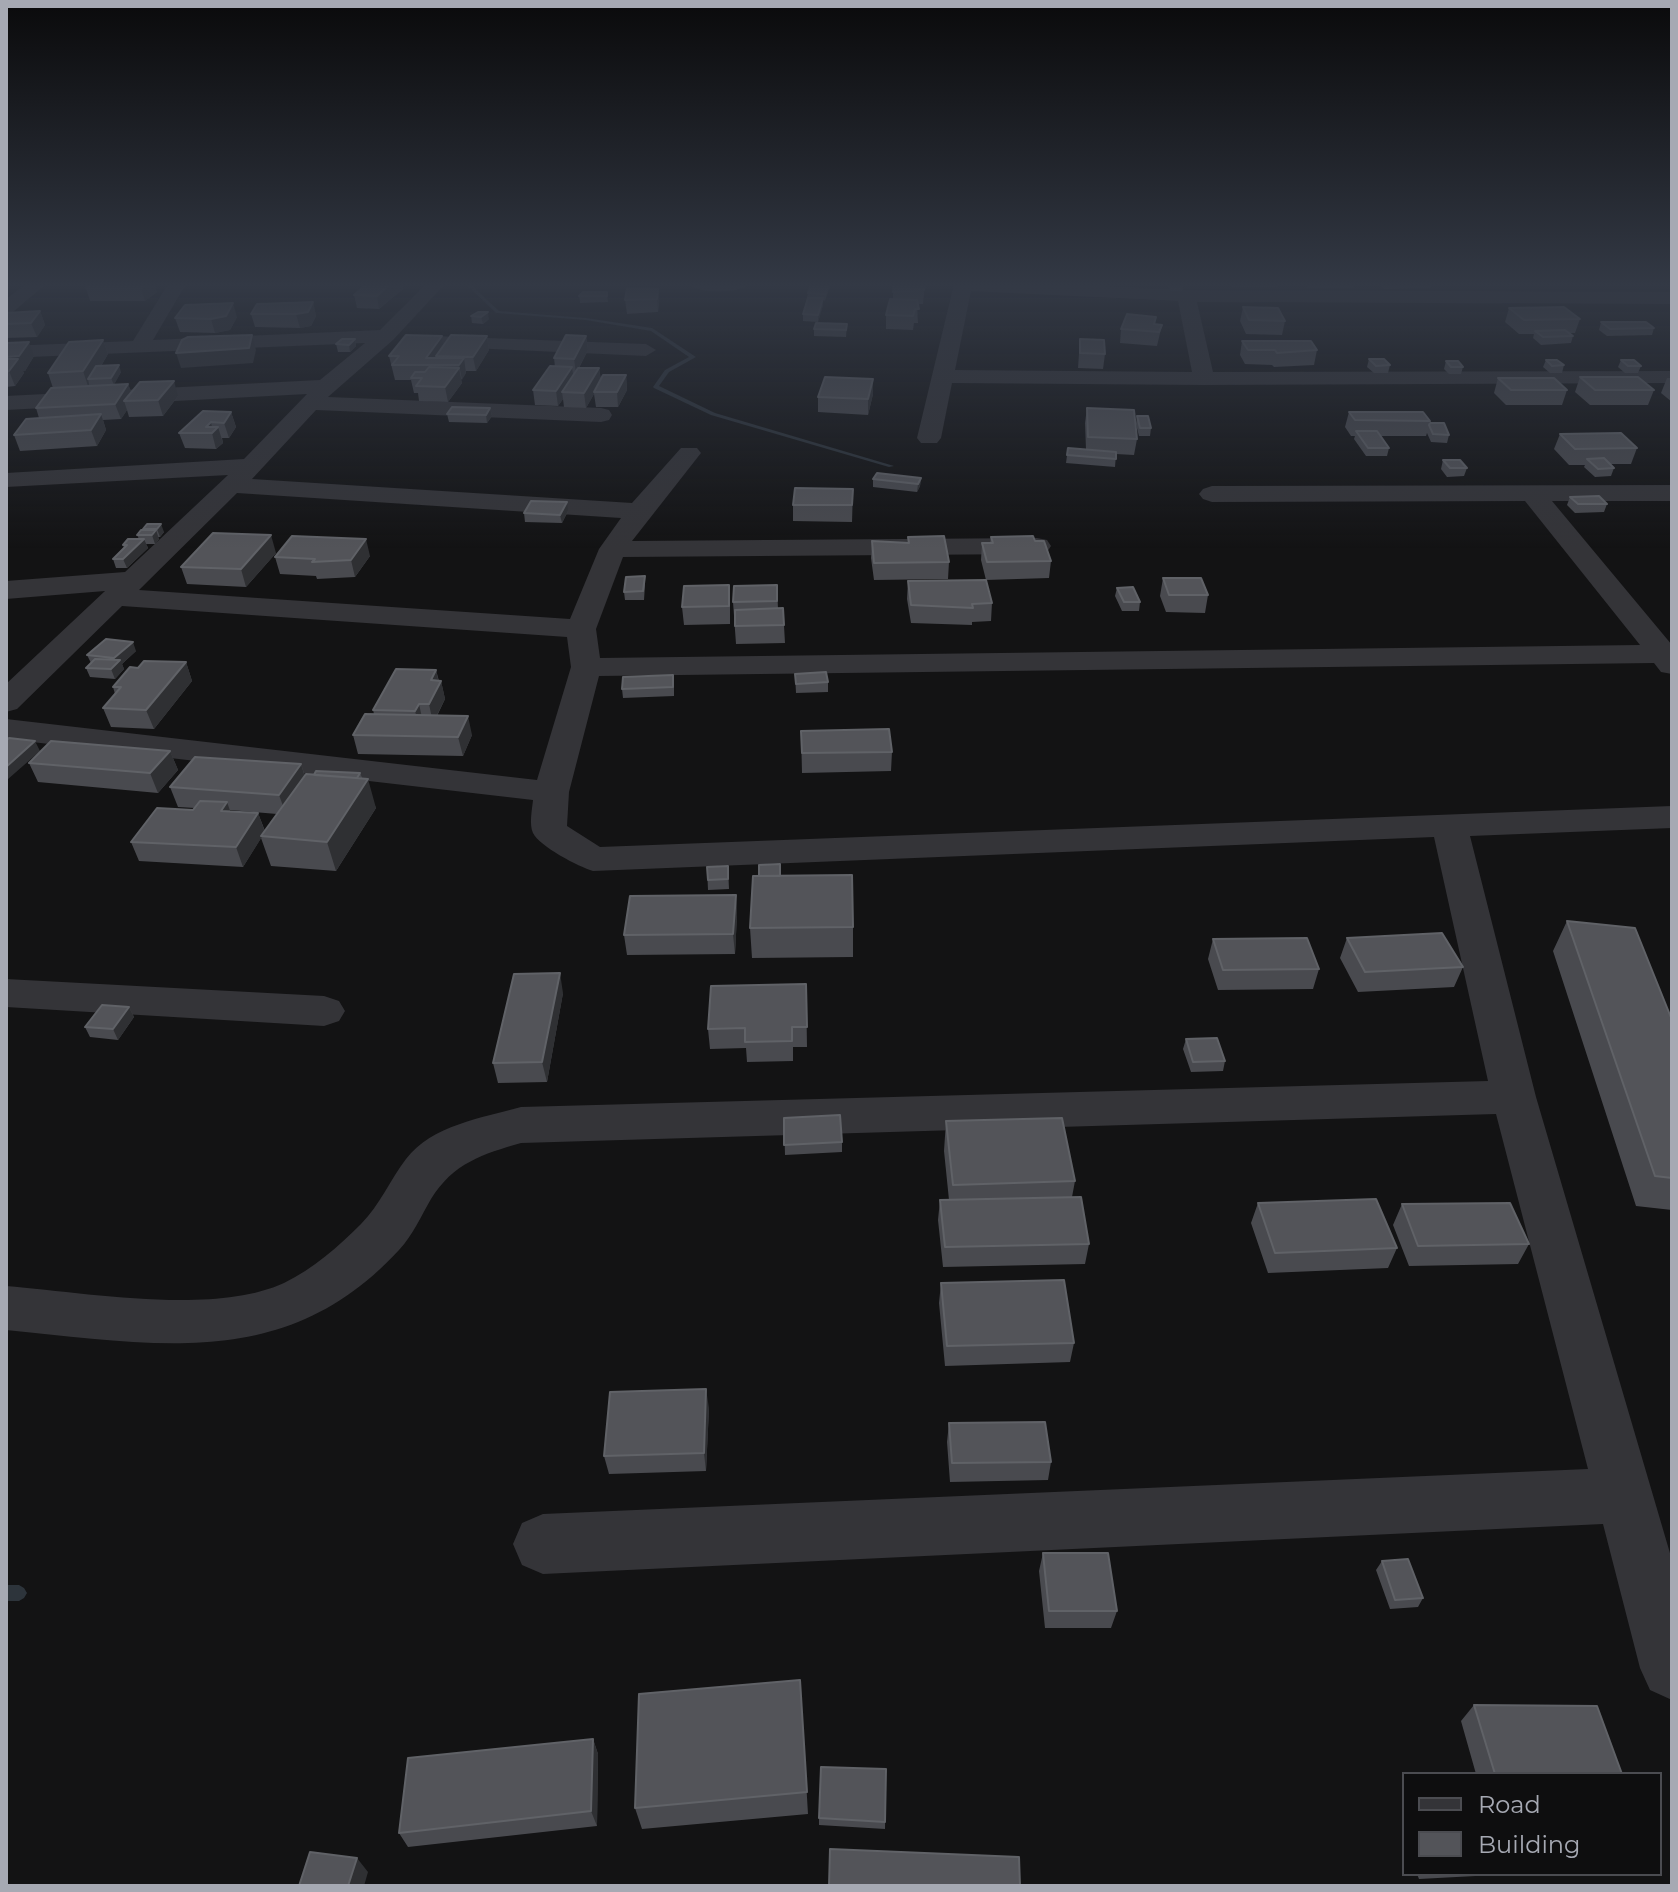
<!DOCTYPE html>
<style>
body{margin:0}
#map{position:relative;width:1678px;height:1892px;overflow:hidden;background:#131314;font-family:Montserrat,sans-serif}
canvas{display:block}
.frame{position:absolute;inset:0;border:8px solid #a6a9b3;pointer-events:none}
.legend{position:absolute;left:1402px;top:1772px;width:260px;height:104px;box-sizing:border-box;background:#0e0e0f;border:2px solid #4b4c51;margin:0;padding:10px 14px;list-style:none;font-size:24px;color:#a6a9b3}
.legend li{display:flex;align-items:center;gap:16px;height:40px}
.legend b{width:40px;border:2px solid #4b4c51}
</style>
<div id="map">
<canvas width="1678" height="1892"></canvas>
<div class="frame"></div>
<ul class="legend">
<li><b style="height:10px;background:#343438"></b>Road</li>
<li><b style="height:22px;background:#535459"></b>Building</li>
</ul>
</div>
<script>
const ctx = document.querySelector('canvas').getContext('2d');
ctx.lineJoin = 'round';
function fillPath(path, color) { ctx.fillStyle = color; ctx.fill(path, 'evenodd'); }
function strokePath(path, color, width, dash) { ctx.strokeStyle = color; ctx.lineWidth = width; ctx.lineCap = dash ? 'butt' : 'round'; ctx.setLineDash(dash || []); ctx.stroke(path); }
fillPath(new Path2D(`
 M466,284H470L499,311L586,318L652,328L696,357L669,372L659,386L715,413L894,466L889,467L711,415L654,388L653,387L665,370L689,357L651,331L586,320L496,313Z
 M6,1585H19L24,1588L27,1593L24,1598L19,1601H6Z`), '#2d343b');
fillPath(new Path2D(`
 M26,284H46L13,312L6,314V299Z
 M168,284H186L153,340L380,330L426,284H445L393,340L328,397L601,408L609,410L612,415L609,420L601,422L316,410L252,479L632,503L681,448H697L701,453L632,541L1037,538L1047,540L1051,546L1047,552L1037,554L623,557L596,629L600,658L1640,645L1525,501L1212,502L1203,499L1199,494L1203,489L1212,486L1672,485V501H1552L1672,645V674L1661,672L1654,663L599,676L569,792L567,826L600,847L1672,806V828L1470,836L1536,1097L1672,1560V1700L1650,1690L1640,1668L1603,1524L543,1574L522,1565L513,1544L522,1523L543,1514L1588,1469L1496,1114L521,1143C483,1154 453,1163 431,1199C421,1216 413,1235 399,1250C286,1373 155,1344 6,1330V1286C84,1292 212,1316 284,1283C313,1269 339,1246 361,1224C380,1205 390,1180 406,1159C432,1125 482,1118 521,1107L1488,1081L1434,837L593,871C579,867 539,846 533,833C529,824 532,810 533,800L6,739V719L537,780L571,667L567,637L122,606L17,709L6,712V684L105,591L6,599V581L125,572L228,475L6,487V473L244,459L307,394L6,410V396L320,380L365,343L6,358V346L133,341ZM237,493L621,518L599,549L570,619L139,590Z
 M689,284H749C738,294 699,294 689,284Z
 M954,284H1052L1186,290L1672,292V304L1197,302L1213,372L1672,371V383L1204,385L952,383L941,438L937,443H921L917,438ZM971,291L1178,301L1192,372L955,370Z
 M434,336L646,344L656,350L646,356L427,346L424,342Z
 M6,979L324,996L339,1001L345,1011L339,1021L324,1026L6,1007Z`), '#343438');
fillPath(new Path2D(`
 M91,284H154L157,292L145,301H90L86,288Z
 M367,284H402L403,289L379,309L357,308L354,295Z
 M828,284H830V286L825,301L823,300V305L818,322L803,321V314L808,293Z
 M925,284L923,304H917L918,323H914L913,330L886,329V315L893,299V292Z
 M1079,284H1128L1127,285Z
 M1156,284H1203L1202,286H1183L1182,292L1170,291L1168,285H1157Z
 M1229,284H1279L1278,287H1231Z
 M1305,284H1354L1353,288H1308Z
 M1378,284H1432L1430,288L1384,289Z
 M1493,284H1522V285Z
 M658,289L659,303L658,312L627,314L625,300Z
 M607,292L608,302L580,303L579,296Z
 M313,302L316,316L311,326L300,328L255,327L251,314Z
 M1243,307L1285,321L1282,335L1246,334L1240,321Z
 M1509,308L1580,319L1575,333H1570L1573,336L1571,343L1541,345L1533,338L1534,334H1519L1505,322Z
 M40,311L45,325L37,337L6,338V313Z
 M478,312L489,319L483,324L472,323L471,316Z
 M237,317L230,330L215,333L180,332L175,318Z
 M1156,317L1155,324L1162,325L1157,346L1120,343L1121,329Z
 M1601,322L1654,328L1652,335L1607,336L1599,330Z
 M847,324L846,337L814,336V329Z
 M442,336L443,346L487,336L489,350L476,371H466V373L461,380L462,383L448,402L419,401L418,393H414L411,380H395L389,356Z
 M586,336L588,350L579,368H599L601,380L626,375L627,390L618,407H596L594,394L586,408L564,407L563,399L558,406L535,405L533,390L555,367L554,358Z
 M355,339L356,346L350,352H338L336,344Z
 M1080,339L1105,354L1103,369L1078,368Z
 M103,340L108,354L101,366L121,372L114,384H128L131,392L178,396L163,416L129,417L127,410L121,419L103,420L106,430L97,446L20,451L14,435L39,418L36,408L53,388L48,373Z
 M1242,341L1317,350L1314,365L1274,367L1272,365L1245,364L1240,355Z
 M6,343L34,356L25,371H23L24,373L15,386L6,387Z
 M1369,359L1390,365L1388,373H1374L1367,367Z
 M1546,360L1564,365L1562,373H1550L1543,367Z
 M1621,360L1641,366L1638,373H1625L1618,367Z
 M1446,361L1463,367L1461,374H1449L1444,369Z
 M1580,377L1654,390L1648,405H1590L1575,392Z
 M1498,378L1567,390L1562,405H1506L1494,393Z
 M1667,378H1672V402L1661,393Z
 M873,379V394L868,415L818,412V397Z
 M490,408L492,416L487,423L449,422L447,414Z
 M1087,408L1137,439L1134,455L1116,454L1115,467L1066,463L1068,448L1086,449L1085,423Z
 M231,412L236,427L229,438H222L223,443L216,449L185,448L179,433Z
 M1349,412L1430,421L1429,423L1449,435L1447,443L1431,442L1427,433L1426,436H1381L1389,448L1387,456H1366L1354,439L1355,436H1351L1345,427Z
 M1137,416L1151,428L1150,436H1139L1136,424Z
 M1560,434L1637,448L1631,464H1610L1614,468L1611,476L1595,477L1584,467L1585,465H1569L1554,449Z
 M1443,460L1467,468L1464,476L1447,477L1441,469Z
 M921,478L920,486L917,492L873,487V479Z
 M853,489L852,522L793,521V505Z
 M1570,497L1607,504L1604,512L1575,513L1567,505Z
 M568,511L562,523L525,522L524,513Z
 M147,524L164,532L160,537H158L159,539L155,544H146L148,548L127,568H116L113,559L124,548L123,545L139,539L137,535L144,530L143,529Z
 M908,537L949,562L948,579L874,580L871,558L872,541L908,543Z
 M991,537L1051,561L1049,578L986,580L981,560L982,543H990Z
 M276,553L246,587L187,584L181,567Z
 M370,556L355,577L317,579L316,576L280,574L275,557Z
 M645,576V585L644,600H625L624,592Z
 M1163,578L1208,595L1205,613L1166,612L1160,596Z
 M908,581L992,603L991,621L972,622V625L911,623L907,599Z
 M777,585L778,609L783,608L785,643L736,644L733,602Z
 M1117,588L1140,602L1139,611H1122L1115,596Z
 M730,603V624L684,625L682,607Z
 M136,651L122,664L124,669L115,679L90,677L86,668L91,663L87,655Z
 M186,662L192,681L154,729L111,727L103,708L115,694L113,687L138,668Z
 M436,670L439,681H441L445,699L437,716L472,735L463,756L358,754L353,735L374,714L373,710Z
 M795,674L828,682V692L796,693Z
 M674,685V696L623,698L622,689Z
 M801,731L892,752L891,771L802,773Z
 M170,751L178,770L158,793L38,782L29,763Z
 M301,764L305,776L360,773L376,808L336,871L271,866L261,838L243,867L139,861L131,842L193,810L195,808L178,807L170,787ZM230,810L277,814L265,831L258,813L230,812Z
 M728,866L729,889L708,890L707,867Z
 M780,876L853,927V957L752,958L750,928Z
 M736,895L737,915L735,954L627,955L624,935Z
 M1567,921L1672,1020V1210L1636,1206L1553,951Z
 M1347,938L1463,967L1454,987L1358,992L1340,958Z
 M1213,939L1319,969L1313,989L1218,990L1208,959Z
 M806,984L807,1047H793V1061L747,1062L746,1048L710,1049L708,1029Z
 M563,993L547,1082L498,1083L493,1063Z
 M129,1007L134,1017L118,1040L90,1037L85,1027Z
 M1186,1039L1225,1061L1223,1071L1191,1072L1183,1049Z
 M784,1118L842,1142V1152L785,1155Z
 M946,1121L1075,1181L1072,1197L1089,1244L1085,1264L943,1267L938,1220L940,1200H949L944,1151Z
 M1258,1203L1397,1248L1388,1268L1268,1273L1251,1223Z
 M1402,1204L1529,1244L1518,1264L1409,1266L1393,1225Z
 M941,1283L1074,1343L1070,1362L945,1366L939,1303Z
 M709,1408L706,1471L609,1474L604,1456Z
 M949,1423L1051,1462L1048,1480L950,1482L947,1442Z
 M1043,1553L1117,1611L1111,1628H1045L1039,1571Z
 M1382,1561L1423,1598L1418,1607L1390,1609L1376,1570Z
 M800,1680L808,1814L642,1829L635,1808Z
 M1474,1705L1622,1774H1476L1461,1721Z
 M593,1739L598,1754L597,1826L408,1847L399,1833Z
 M886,1769L885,1829L819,1825V1818Z
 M1417,1874H1513L1419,1879Z`), '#494a4f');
fillPath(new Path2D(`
 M146,284H154L157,292L145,301L141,288Z
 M390,284H402L403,289L379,309L377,296Z
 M658,289L659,303L658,312L657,299Z
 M823,298V305L818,322V315Z
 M313,302L316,316L311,326L300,328L296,314Z
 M233,303L237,317L230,330L215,333L211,319Z
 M40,311L45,325L37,337L31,323Z
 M488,312L489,319L483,324L481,317Z
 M252,335L256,350L253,363L181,368L176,353Z
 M442,336L444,350L436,356L437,360L426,358Z
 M487,336L489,350L476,371L473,357Z
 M586,336L588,350L576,373L574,359Z
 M355,339L356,346L350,352L349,345Z
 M103,340L108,354L93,379H88L89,384L88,386L83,371Z
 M29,342L34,356L25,371H23L24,373L15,386L9,371L6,372V357Z
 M464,358L466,373L462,380L459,365Z
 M119,365L121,372L114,385L111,378Z
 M572,367L574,382L562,392L563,399L558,406L556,391Z
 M459,368L462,383L448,402L445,387Z
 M599,368L601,383L594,392V394L586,408L584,393Z
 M626,375L627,390L618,407L617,392Z
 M873,379V394L868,415V399Z
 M174,381L178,396L163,416L158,400Z
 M128,384L134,399L124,401L127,410L121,419L115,404Z
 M490,408L492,416L487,423L486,415Z
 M231,412L236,427L229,438L224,423Z
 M101,414L106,430L97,446L91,430Z
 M211,422L213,432L218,427L223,443L216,449L212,433L206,427Z
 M921,478L920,486L917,492L918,484Z
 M567,502L568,511L562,523L560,515Z
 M161,524L164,532L160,537L157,529Z
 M156,530L159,539L155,544L152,535Z
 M271,535L276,553L246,587L241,569Z
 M144,539L148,548L127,568L123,559Z
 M366,539L370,556L355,577L351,560Z
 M133,642L136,651L122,664L124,669L115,679L111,669L116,664L114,658Z
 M186,662L192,681L154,729L146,710Z
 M436,670L439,684L441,681L445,699L433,723L429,704L431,680Z
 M419,704L423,722L420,730L415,711Z
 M468,716L472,735L463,756L458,737Z
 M35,741L40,751L7,780L6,767Z
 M170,751L178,770L158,793L150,773Z
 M301,764L307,784L286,814L279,795Z
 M368,779L376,808L336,871L327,842Z
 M227,802L234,822L221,811Z
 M258,813L265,832L243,867L236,847Z
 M736,895L737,915L735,954L733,934Z
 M560,973L563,993L547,1082L542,1062Z
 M129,1007L134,1017L118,1040L113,1029Z
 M706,1389L709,1408L706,1471L704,1453Z
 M593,1739L598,1754L597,1826L591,1811Z
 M357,1858L368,1872L364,1886H348Z`), '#2f3033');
const building = new Path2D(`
 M91,284H146L141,288H86Z
 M367,284H390L377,296L354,295Z
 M811,284H828L825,294L808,293Z
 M894,284H925L924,290L893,292Z
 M627,288L658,289L657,299L625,300Z
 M583,292H607V296H579Z
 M808,298H823L818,315L803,314Z
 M890,299L917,300L919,309H915L913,316L886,315Z
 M313,302L308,312L296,314H251L257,304Z
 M233,303L226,316L211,319L175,318L185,305Z
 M1243,307L1278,308L1285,321L1249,320Z
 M1564,307L1580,319L1524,320L1509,308Z
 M40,311L31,323L6,324V313Z
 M478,312H488L481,317L471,316Z
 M1127,314L1156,317L1154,324L1162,325L1159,332L1121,329Z
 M1601,322H1646L1654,328L1610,329Z
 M816,323L847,324L846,330L814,329Z
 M1565,330L1573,336L1543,337L1535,331Z
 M252,335L249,348L176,353L182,340L188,337Z
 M406,335L442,336L426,358H464L459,365H392L399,356H389Z
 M451,335L487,336L473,357L436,356Z
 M566,335L586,336L574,359L554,358Z
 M342,339H355L349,345L336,344Z
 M1080,339L1104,340L1105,354L1080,353Z
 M103,340L83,371L48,373L69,342Z
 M1242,341H1311L1317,350L1277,353L1275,350H1248Z
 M29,342L19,356L6,357V343Z
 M6,359H18L9,371L6,372Z
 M1369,359H1384L1390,365L1376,366Z
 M1546,360H1557L1564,365L1552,366Z
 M1621,360H1634L1641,366H1628Z
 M1446,361H1458L1463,367H1451Z
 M119,365L111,378L88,379L96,366Z
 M550,366L572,367L556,391L533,390Z
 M429,367L459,368L445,387L416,386L422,378H411L415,372H425Z
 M578,368H599L584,393L562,392Z
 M603,375H626L617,392H594Z
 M825,377L873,379L868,399L818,397Z
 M1580,377H1638L1654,390H1595Z
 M1498,378H1554L1567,390H1511Z
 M174,381L158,400L124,401L140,382Z
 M128,384L115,404L36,408L51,388Z
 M452,407L490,408L486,415L447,414Z
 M1087,408L1134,410L1137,439L1088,437Z
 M203,411L231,412L224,423L211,422L206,427H218L212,433H179Z
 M1349,412H1423L1430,421L1355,420Z
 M101,414L91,430L14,435L26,419Z
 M1137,416H1148L1151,428H1140Z
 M1430,423H1444L1449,435L1433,434L1429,425Z
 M1356,431H1377L1389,448H1368Z
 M1621,433L1637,448L1575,449L1560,434Z
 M1068,448L1116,452V459L1067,455Z
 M1604,458L1614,468L1598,469L1587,459Z
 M1443,460H1460L1467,468H1450Z
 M877,473L921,478L918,484L873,479Z
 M795,488L853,489L852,505H793Z
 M1599,496L1607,504H1578L1570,497Z
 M531,501L567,502L560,515L524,513Z
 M147,524H161L157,529H143Z
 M141,530H156L152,535H137Z
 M213,533L271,535L241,569L181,567Z
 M292,536L366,539L351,560L312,562L315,559L275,557Z
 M944,536L949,562L874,563L872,541L909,543L908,537Z
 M1033,536L1035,541H1044L1051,561L987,562L982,543H993L991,537Z
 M128,539H144L123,559H113L127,545H123Z
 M645,576L643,591L624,592L626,577Z
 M1163,578H1201L1208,595H1169Z
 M986,580L992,603L972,604L973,608L911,605L908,581Z
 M729,585V606L682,607L684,586Z
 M777,585V601L733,602L734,586Z
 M1133,587L1140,602H1124L1117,588Z
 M783,608L784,625L735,626V610Z
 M106,639L133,642L114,658L87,655Z
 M95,659L120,660L111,669L86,668Z
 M144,661L186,662L146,710L103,708L121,687H113L130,667L138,668Z
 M396,669L436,670L431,680L441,681L429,704H419L415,711L373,710Z
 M826,672L828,682L796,684L795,674Z
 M673,675V687L622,689L623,677Z
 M365,714L468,716L458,737L353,735Z
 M889,729L892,752L802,753L801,731Z
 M9,738L35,741L6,767V741Z
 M51,741L170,751L150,773L29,763Z
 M195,757L301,764L279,795L170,787Z
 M316,771L360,773L357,778L314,775Z
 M306,774L368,779L327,842L261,836Z
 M200,801L227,802L221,811L258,813L236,847L131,842L157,808L193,810Z
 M780,864V876H759V865Z
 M728,866V879L708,880L707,867Z
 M852,875L853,927L750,928L753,876Z
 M736,895L733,934L624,935L630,896Z
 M1567,921L1635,928L1672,1020V1178L1655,1176Z
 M1442,933L1463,967L1365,972L1347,938Z
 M1307,938L1319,969L1223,970L1213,939Z
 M560,973L542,1062L493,1063L514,974Z
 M806,984L807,1027H792V1041L745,1042V1028L708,1029L711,986Z
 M102,1005L129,1007L113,1029L85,1027Z
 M1217,1038L1225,1061L1193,1062L1186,1039Z
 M840,1115L842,1142L784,1145V1118Z
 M1062,1118L1075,1181L953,1185L946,1121Z
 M1081,1197L1089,1244L945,1247L940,1200Z
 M1376,1199L1397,1248L1275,1253L1258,1203Z
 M1510,1203L1529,1244L1418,1246L1402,1204Z
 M1064,1280L1074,1343L947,1346L941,1283Z
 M706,1389L704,1453L604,1456L610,1392Z
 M1045,1422L1051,1462L952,1463L949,1423Z
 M1043,1553H1108L1117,1611H1049Z
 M1408,1559L1423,1598L1395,1600L1382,1561Z
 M800,1680L807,1792L635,1808L639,1694Z
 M1474,1705L1597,1706L1622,1774H1495Z
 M593,1739L591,1811L399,1833L408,1758Z
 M821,1767L886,1769L885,1822L819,1818Z
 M830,1849L1019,1857L1020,1886H829Z
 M310,1852L357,1858L348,1886H299Z`);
fillPath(building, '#535459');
strokePath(building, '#606267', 2);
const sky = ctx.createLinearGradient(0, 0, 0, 549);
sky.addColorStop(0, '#0a0a0b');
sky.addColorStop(0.52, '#333945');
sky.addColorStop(1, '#33394500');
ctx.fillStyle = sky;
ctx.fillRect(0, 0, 1678, 549);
</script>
